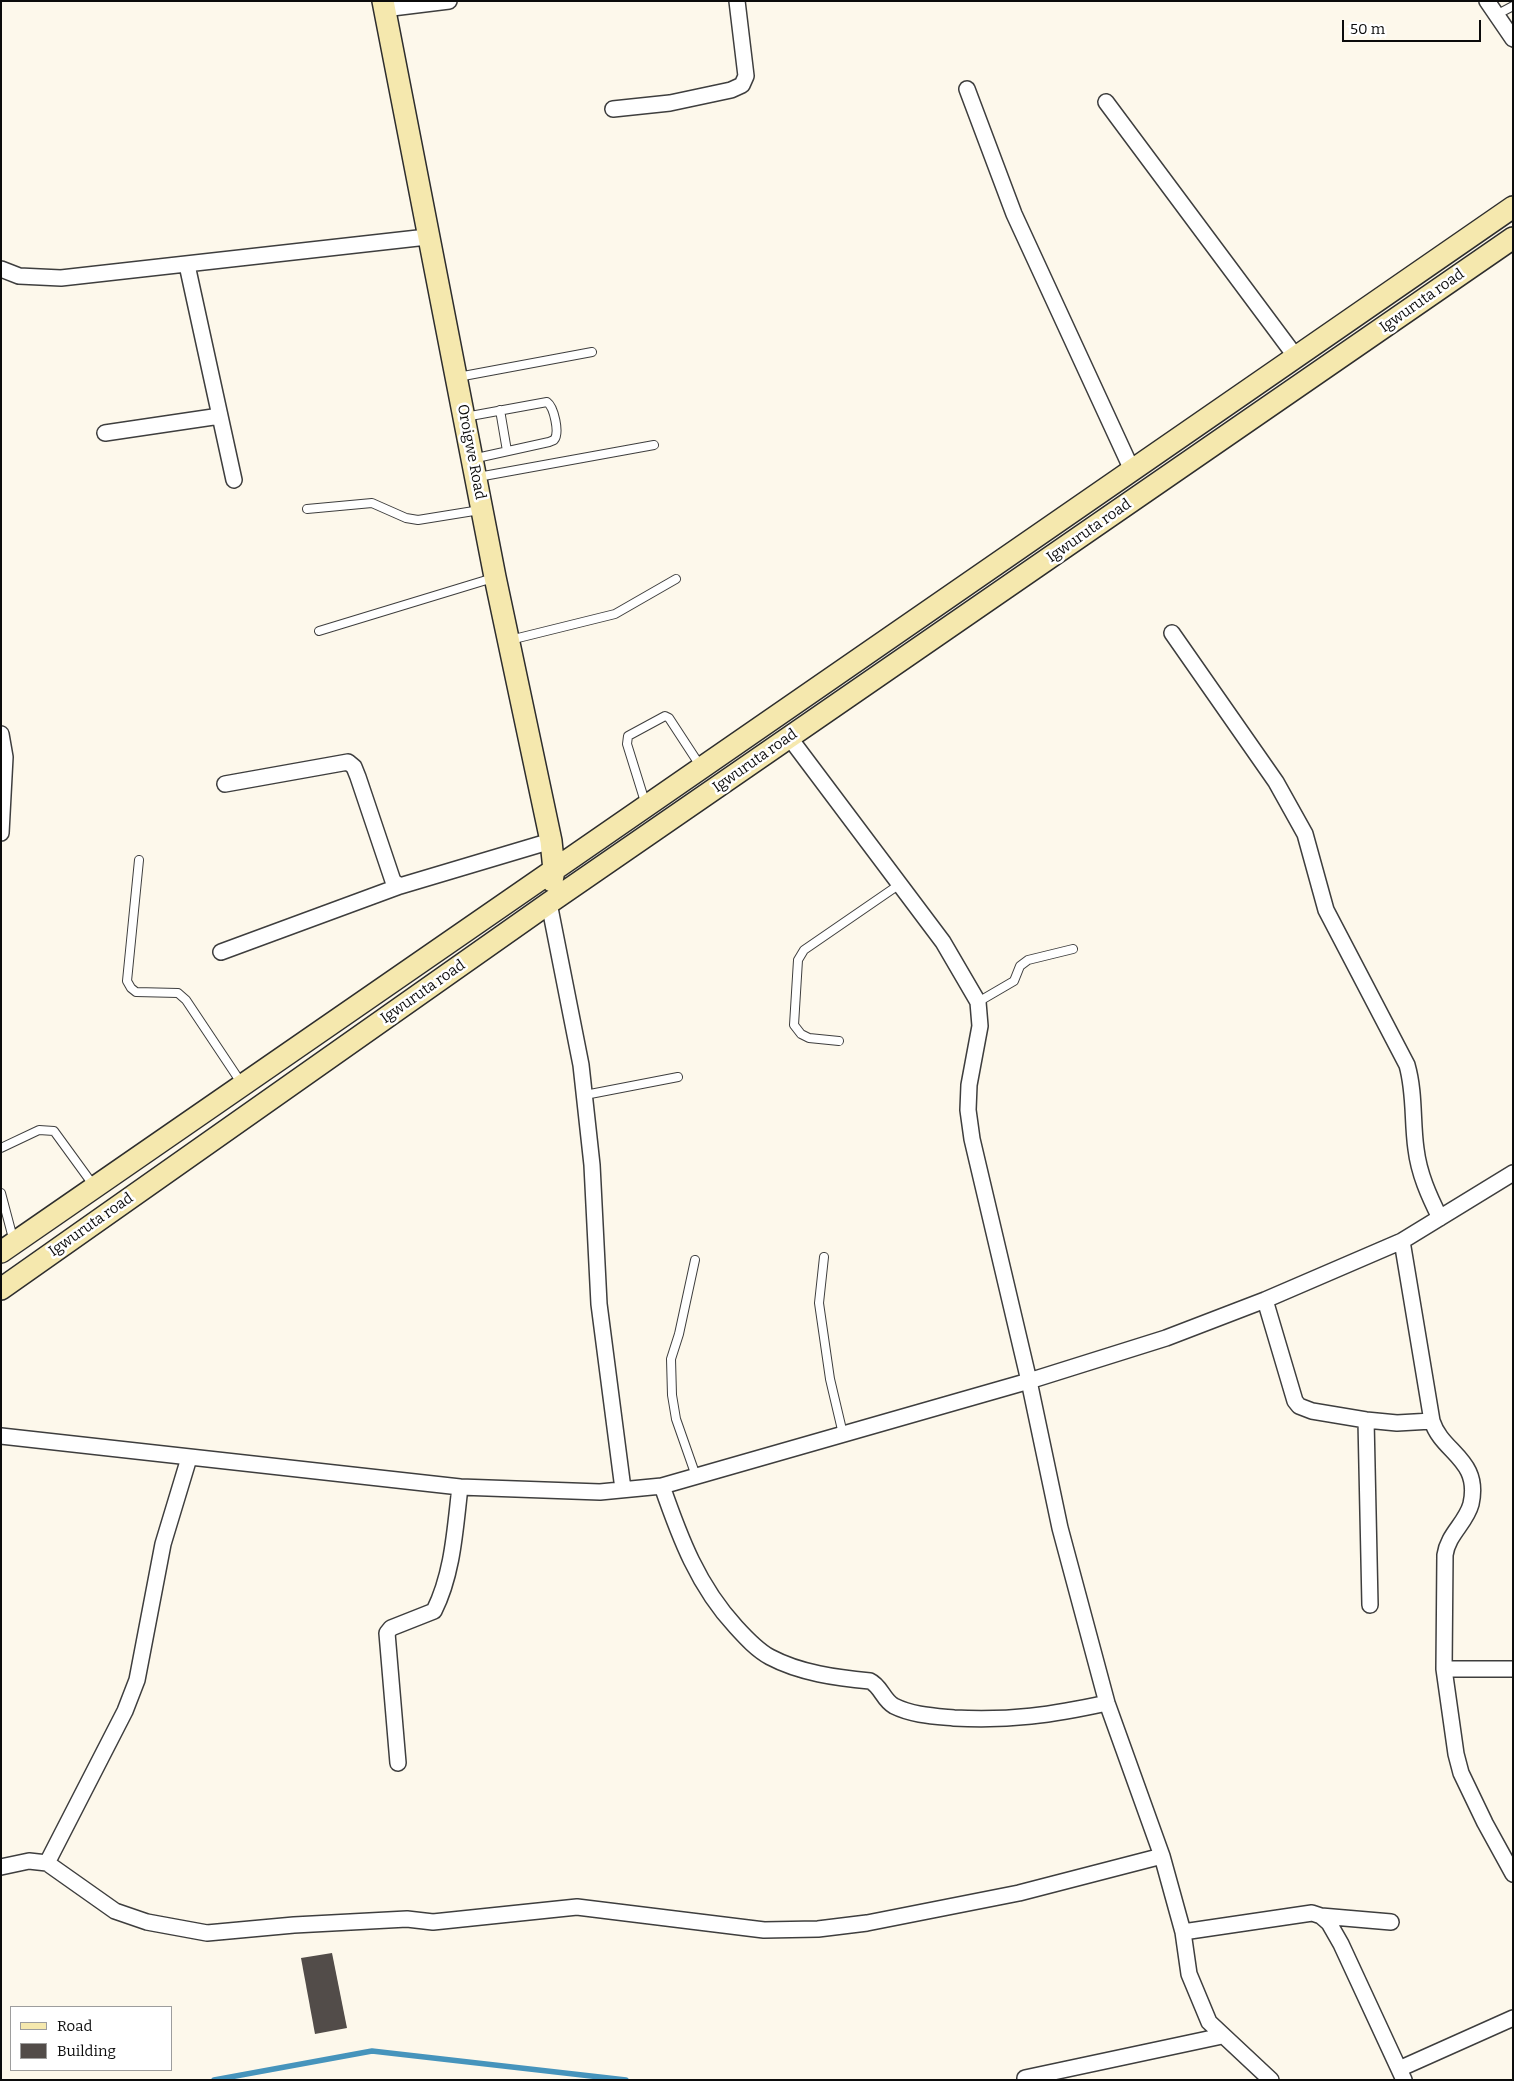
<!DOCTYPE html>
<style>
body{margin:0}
#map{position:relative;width:1514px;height:2081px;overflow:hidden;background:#fdf8eb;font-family:Bitter,serif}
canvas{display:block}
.frame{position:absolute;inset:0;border:2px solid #0b0b0b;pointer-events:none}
.legend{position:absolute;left:10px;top:2006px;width:162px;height:65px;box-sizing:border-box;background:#fff;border:1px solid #9d9d9d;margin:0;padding:6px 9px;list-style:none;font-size:15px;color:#0b0b0b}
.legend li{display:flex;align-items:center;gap:10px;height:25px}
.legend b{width:25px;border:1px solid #9d9d9d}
.scale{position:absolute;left:1342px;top:20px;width:139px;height:22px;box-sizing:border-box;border:2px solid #0b0b0b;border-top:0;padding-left:6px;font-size:15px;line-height:18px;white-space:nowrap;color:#0b0b0b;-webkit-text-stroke:4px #fff;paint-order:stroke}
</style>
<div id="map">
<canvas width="1514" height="2081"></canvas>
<div class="frame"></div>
<ul class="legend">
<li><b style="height:6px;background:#f5e8ae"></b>Road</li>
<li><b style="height:14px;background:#524c49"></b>Building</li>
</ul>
<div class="scale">50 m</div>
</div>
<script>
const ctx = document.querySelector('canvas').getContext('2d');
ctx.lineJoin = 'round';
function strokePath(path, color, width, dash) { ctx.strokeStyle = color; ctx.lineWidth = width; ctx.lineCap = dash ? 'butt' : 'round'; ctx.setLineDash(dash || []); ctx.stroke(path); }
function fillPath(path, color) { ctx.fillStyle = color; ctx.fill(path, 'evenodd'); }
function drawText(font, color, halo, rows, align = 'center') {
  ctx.font = font + ' Bitter,serif'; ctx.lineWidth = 5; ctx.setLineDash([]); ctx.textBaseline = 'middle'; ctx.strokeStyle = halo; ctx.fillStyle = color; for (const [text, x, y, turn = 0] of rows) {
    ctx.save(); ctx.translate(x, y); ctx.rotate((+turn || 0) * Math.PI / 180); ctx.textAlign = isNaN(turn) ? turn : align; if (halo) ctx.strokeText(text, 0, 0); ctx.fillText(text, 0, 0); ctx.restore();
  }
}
strokePath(new Path2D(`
 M214,2080L372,2051L626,2080`), '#4694bc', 5.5);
fillPath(new Path2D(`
 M332,1953L347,2028L315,2034L301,1958Z`), '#524c49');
const lane = new Path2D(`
 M1496,15L1513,6
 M458,377L592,352
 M500,410L507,451
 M465,417L547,402C554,407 560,433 554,440L549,442L472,459
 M478,477L654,445
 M307,509L372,503L406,518L418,520L480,510
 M319,631L493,578
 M510,640L615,614L676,579
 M646,805L627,744L628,736L665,716L669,718L701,767
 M139,860L127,981L131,988L136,992L178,993L186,1000L242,1084
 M978,1002L1014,981L1020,966L1028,960L1073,949
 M839,1041L809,1038L801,1034L794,1025L798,960L804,950L900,884
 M585,1095L678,1077
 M1,1148L39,1130L54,1131L94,1186
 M1,1193L14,1242
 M824,1257L819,1303L830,1379L843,1434
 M695,1260L679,1334L671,1359L672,1395L676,1419L696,1476`);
const street = new Path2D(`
 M1487,1L1513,39
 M384,9L449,1
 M967,89L1014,214L1132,470
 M1106,102L1296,357
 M613,109L670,103L731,90L742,85L746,76L737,1
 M187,265L234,480
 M1,269L19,276L61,278L427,237
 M105,433L220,416
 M1172,633L1276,782L1305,834L1326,910L1407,1065C1415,1093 1412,1121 1416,1149C1419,1174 1429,1196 1440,1218
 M1,734L5,757L1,833
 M789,737L943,942L978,1002L980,1026L969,1085L968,1110L972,1139L1029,1381L1060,1528L1107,1703L1162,1856L1183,1932L1189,1974L1209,2022L1271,2080
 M225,784L348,762L354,767L358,777L393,881L400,886L551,841
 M549,903L581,1065L592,1165L599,1304L623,1489
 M221,952L400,886
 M1402,1241L1432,1421C1442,1453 1481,1459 1471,1504C1466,1523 1448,1534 1445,1555L1444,1669L1456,1754L1461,1773L1485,1823L1513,1874
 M1265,1300L1295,1401L1299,1406L1312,1411L1366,1420L1397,1423L1432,1421
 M1366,1420L1370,1605
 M1,1436L460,1487L600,1492L662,1486L1029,1381L1166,1338L1265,1300L1402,1241L1513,1173
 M662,1486C680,1538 698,1586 736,1627C746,1638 757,1650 770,1657C800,1673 837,1678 870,1681C881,1686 883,1700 894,1706C912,1715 933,1716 954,1718C1010,1721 1052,1715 1107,1703
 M1444,1669H1513
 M398,1763L387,1633L391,1628L434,1611C453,1573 455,1529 460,1487
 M47,1863L125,1711L137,1680L163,1544L189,1458
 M1,1867L29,1861L47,1863L115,1911L147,1922L207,1933L294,1925L407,1919L433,1922L577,1907L764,1930L818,1929L867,1923L1019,1893L1162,1856
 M1321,1916L1329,1923L1341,1944L1404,2080
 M1183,1932L1312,1913L1321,1916L1391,1922
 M1399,2069L1513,2018
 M1025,2078L1222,2036`);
const secondary = new Path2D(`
 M383,1L495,577L551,841L554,870L552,881
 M1,1252L1513,207
 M1,1289L549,903L1513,238`);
strokePath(lane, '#3e3e3e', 10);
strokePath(street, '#3e3e3e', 18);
strokePath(secondary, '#2d2d2d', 24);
strokePath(lane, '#fff', 8);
strokePath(street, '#fff', 15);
strokePath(secondary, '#f5e8ae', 21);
drawText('15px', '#0b0b0b', '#fff', [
 ["Igwuruta road",1422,301,-35],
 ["Oroigwe Road",471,452,79],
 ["Igwuruta road",1089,531,-35],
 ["Igwuruta road",755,761,-35],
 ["Igwuruta road",423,992,-35],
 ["Igwuruta road",91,1225,-35]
]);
</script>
